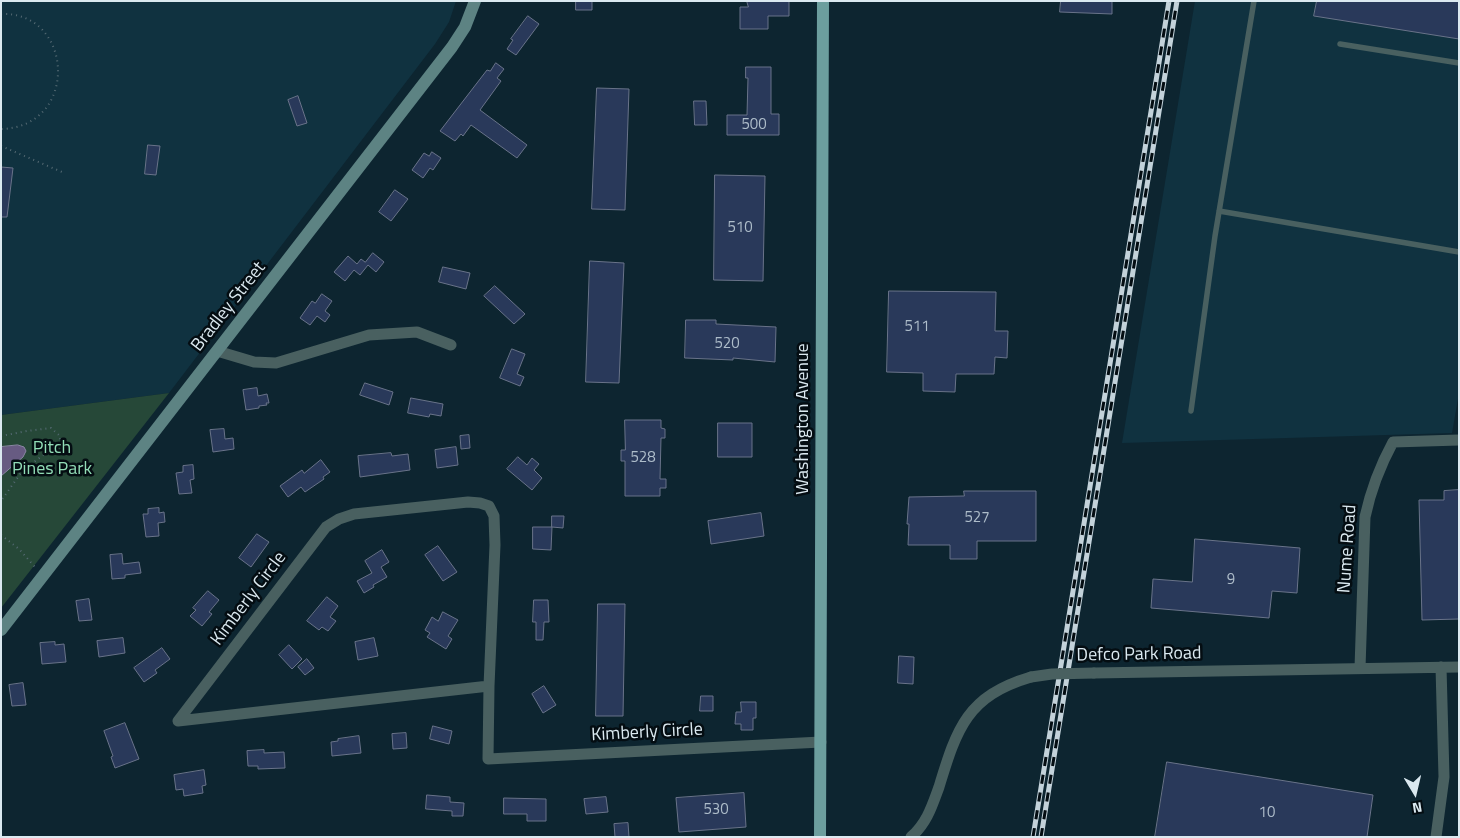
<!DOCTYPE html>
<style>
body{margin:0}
#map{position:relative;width:1460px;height:838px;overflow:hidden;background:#0d2530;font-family:"Titillium Web",sans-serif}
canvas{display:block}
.frame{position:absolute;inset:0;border:2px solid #dbe9f0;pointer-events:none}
.north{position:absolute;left:1390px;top:768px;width:50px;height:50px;-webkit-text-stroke:4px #040d12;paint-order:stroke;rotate:171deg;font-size:14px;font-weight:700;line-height:20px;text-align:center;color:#dbe9f0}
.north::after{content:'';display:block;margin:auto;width:18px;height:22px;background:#dbe9f0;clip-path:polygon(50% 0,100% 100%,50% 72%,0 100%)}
</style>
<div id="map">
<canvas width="1460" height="838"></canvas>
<div class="frame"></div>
<div class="north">N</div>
</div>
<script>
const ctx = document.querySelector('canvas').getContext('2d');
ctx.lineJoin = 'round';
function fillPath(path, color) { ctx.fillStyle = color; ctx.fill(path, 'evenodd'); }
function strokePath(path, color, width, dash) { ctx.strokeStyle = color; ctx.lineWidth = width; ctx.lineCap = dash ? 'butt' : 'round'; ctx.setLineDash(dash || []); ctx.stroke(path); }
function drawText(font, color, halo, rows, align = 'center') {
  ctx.font = font + ' "Titillium Web",sans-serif'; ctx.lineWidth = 5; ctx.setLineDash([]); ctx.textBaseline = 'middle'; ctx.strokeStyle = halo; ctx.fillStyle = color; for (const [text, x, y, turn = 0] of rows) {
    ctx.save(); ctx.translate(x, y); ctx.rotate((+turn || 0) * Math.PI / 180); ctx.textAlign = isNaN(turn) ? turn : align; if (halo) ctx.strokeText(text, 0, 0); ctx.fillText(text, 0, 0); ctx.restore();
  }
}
fillPath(new Path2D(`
 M1,1H456L449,22L435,44L169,393L1,415Z
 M1195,1H1459V393L1452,433L1122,443Z`), '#103240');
fillPath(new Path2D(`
 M169,393L1,608V415Z`), '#264838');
const water = new Path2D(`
 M18,445L24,447L26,451L23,457L1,476V447Z`);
fillPath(water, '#675b82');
strokePath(water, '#8a86a3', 1);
const building = new Path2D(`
 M576,1H592V10H576Z
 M747,1H789V16H768V29H740V7H748Z
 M1061,1H1112V14L1060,12Z
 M1317,1H1459V39L1314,16Z
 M528,16L539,24L516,55L507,49L513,40L511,39Z
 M496,63L504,69L497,78L501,81L480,110L527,145L517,158L471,125L463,136L461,134L455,141L440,131L487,70L490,71Z
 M746,67H771V114H779V135H727V115H747L748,78H746Z
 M597,88L629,89L625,210L592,209Z
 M298,96L307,123L297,126L288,100Z
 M694,101H706L707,125H695Z
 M148,145L160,146L156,175L145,174Z
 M432,152L441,158L433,170L430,168L423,178L412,170L424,153L429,156Z
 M1,167L13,168L7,217H1Z
 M715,175L765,176L763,281L714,280Z
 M395,190L408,199L391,221L379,212Z
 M373,253L384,262L376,272L368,265L360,275L354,270L345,281L334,272L348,256L357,264L361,259L365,262Z
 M590,261L624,263L619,383L586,382Z
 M443,267L470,273L466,289L439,282Z
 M495,286L525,314L514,324L484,296Z
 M889,291L996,292L995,331H1008L1007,358L995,357L994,374H956L955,392L923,391V373L887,372Z
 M322,294L332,301L325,311L330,315L325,322L317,316L310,325L300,318L312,301L315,303Z
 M686,320H716V324L776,327L775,362L733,358V360L685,358Z
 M512,349L525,354L517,374L524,377L520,386L500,378Z
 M365,383L393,392L389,405L360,395Z
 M257,388L258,396L267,394L269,403H266L267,405L259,406V408L246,410L243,390Z
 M411,398L443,404L441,416L430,414L429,417L408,413Z
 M625,420H661V428L665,429V438H661L660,479H666V488H660V496H625V461H621V450H625Z
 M718,423H752V457H718Z
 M224,429L225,439L233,438L234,449L213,452L210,430Z
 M469,435L470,448L461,449L460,436Z
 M456,447L458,465L437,468L435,450Z
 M391,453L392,456L408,454L410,470L360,477L358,456Z
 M518,457L527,465L532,458L539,464L534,470L542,478L532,490L507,469Z
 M321,460L330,472L323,477L324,479L305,492L301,487L288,497L280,486L302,470L304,473Z
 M193,465L194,479L190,480L192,493L179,494L176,473L183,472V466Z
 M1459,490V619L1422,620L1419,500H1444V491Z
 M964,491H1036V541H977V559H950V545H908L909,524H907L909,497L964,496Z
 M159,508V513L164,512L165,522L158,523L159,536L146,537L143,514H148V509Z
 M761,513L764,536L711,544L708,521Z
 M552,516H564L563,528L552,527Z
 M533,527H552L551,550L533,549Z
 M257,534L269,542L251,567L239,558Z
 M1195,539L1300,548L1297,593L1272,591L1269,618L1151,608L1153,579L1192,582Z
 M438,546L457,572L443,581L425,555Z
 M382,550L389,562L381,567L387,577L373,585L374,587L364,593L357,581L372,573L365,561Z
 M122,554L123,564L139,562L141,573L125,575V578L112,579L110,555Z
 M208,591L219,600L209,612L212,614L202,626L190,616L196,610L193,608Z
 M327,597L338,606L330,617L336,621L328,631L322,627L319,630L307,621Z
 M89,599L92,620L79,621L76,601Z
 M534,600H548L549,622H544L543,640H536V622H533Z
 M598,604H625L623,716H596Z
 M443,612L458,620L448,636L452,639L446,649L427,637L430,633L425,630L432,617L438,621Z
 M123,638L125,653L99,657L97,641Z
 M374,638L378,656L358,660L355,642Z
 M55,642V645L64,644L66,662L42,664L40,643Z
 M289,645L302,659L292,669L279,655Z
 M162,648L170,659L155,670L157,673L144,682L134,668Z
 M899,656L914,657L913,684L898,683Z
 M307,659L314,668L305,675L298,667Z
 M23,683L26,705L12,706L9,685Z
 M544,686L556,705L543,713L532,694Z
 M701,696H713V711H700Z
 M741,702H756V718H753V730H741V724H735L736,712H741Z
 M125,723L139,759L115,768L111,757L113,756L104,731Z
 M433,726L452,731L449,744L430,739Z
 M406,733L407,748L393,749L392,734Z
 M359,736L361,753L332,756L331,742L338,741V739Z
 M264,750V753L284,752L285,768L258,769V766H248L247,751Z
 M1167,762L1373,795L1367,837H1155Z
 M204,770L206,785L202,786L203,793L184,796L183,789L176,790L174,775Z
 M744,793L746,827L679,832L676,798Z
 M427,795L450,797V802L464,803L463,816H452V811L426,809Z
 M606,797L608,812L586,814L584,799Z
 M504,798L546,799V821H527V814H504Z
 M628,823L629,837H615L614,824Z`);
fillPath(building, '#29395a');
strokePath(building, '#697389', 1);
strokePath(new Path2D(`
 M1,14C74,11 80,127 1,129
 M1,146L62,172
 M1,436L27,431L51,428L60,436V443L23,470L1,501
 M1,535L19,549L35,567`), '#566b74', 2, [1, 4]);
strokePath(new Path2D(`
 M1340,44L1459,63
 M1219,211L1459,252
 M1191,411L1215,236L1254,1`), '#496060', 5.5);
strokePath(new Path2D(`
 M217,351L254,362L276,363L369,335L417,332L451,345
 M468,502L480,503L489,506L494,516L495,545L489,686L178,721L326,527L339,519L354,514Z
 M1360,668L1365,517C1371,489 1380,466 1393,442L1459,440
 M1094,673L1459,667
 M489,686L488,759L821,742
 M911,837C927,823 932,806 939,787C957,728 967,696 1031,677
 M1436,837L1444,777L1441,667`), '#496060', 11);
strokePath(new Path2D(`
 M1,630L452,47L465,27L475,1`), '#5d8383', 12);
strokePath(new Path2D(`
 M820,837L823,1`), '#6c9e9e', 12);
const rail = new Path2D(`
 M1033,837L1169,1
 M1041,837L1177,1`);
strokePath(rail, '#c3d2da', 5);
strokePath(rail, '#040d12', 3, [9]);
strokePath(new Path2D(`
 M1031,677L1052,674L1094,673`), '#496060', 11);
drawText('15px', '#aebdca', null, [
 ["500",754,125],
 ["510",740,228],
 ["511",917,327],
 ["520",727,344],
 ["528",643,458],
 ["527",977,518],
 ["9",1231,580],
 ["530",716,810],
 ["10",1267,813]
]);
drawText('18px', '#dbe9f0', '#040d12', [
 ["Bradley Street",229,307,-52],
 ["Washington Avenue",804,419,-90],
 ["Nume Road",1348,549,-86],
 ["Kimberly Circle",249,599,-53],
 ["Defco Park Road",1139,655,-1],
 ["Kimberly Circle",647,733,-3]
]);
drawText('18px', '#92ddb7', '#040d12', [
 ["Pitch",52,449],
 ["Pines Park",52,470]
]);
</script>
